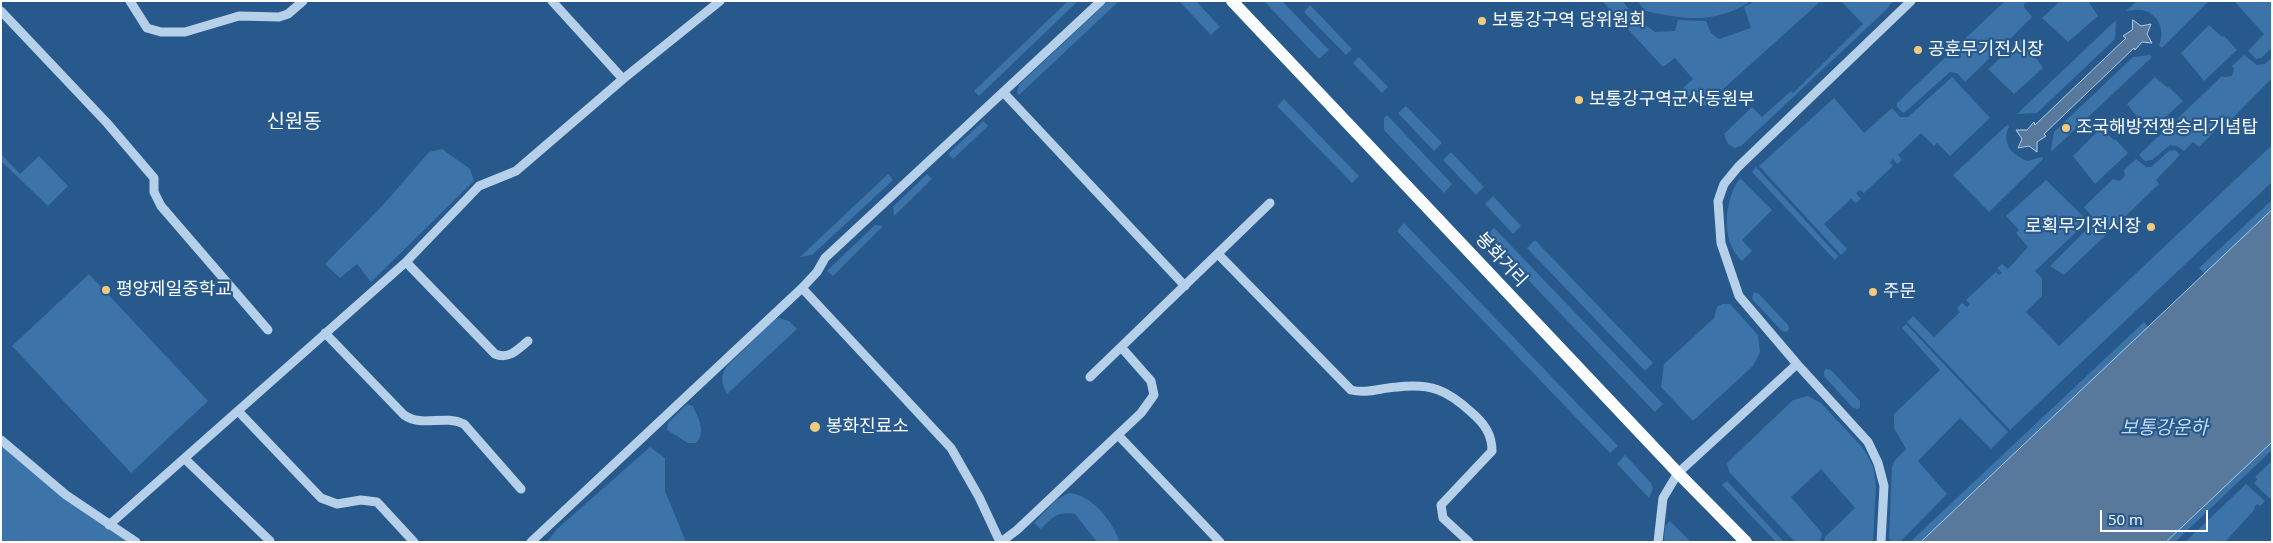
<!DOCTYPE html>
<meta charset="utf-8">
<style>
body{margin:0}
#map{position:relative;width:2273px;height:543px;overflow:hidden;background:#27598c;font-family:"Open Sans",sans-serif}
canvas{display:block}
.frame{position:absolute;inset:0;border:2px solid #fff;pointer-events:none}
.scale{position:absolute;left:2100px;top:510px;width:108px;height:22px;box-sizing:border-box;border:2px solid #fff;border-top:0;padding-left:6px;font-size:15px;line-height:18px;white-space:nowrap;color:#fff;-webkit-text-stroke:4px #27598c;paint-order:stroke}
</style>
<div id="map">
<canvas width="2273" height="543"></canvas>
<div class="frame"></div>
<div class="scale">50 m</div>
</div>
<script>
const ctx = document.querySelector('canvas').getContext('2d');
ctx.lineJoin = 'round';
function fillPath(path, color) { ctx.fillStyle = color; ctx.fill(path, 'evenodd'); }
function strokePath(path, color, width, dash) { ctx.strokeStyle = color; ctx.lineWidth = width; ctx.lineCap = dash ? 'butt' : 'round'; ctx.setLineDash(dash || []); ctx.stroke(path); }
function drawText(font, color, halo, rows, align = 'center') {
  ctx.font = font + ' "Open Sans","Noto Sans KR",sans-serif'; ctx.lineWidth = 4.5; ctx.setLineDash([]); ctx.textBaseline = 'middle'; ctx.strokeStyle = halo; ctx.fillStyle = color; for (const [text, x, y, turn = 0] of rows) {
    ctx.save(); ctx.translate(x, y); ctx.rotate((+turn || 0) * Math.PI / 180); ctx.textAlign = isNaN(turn) ? turn : align; if (halo) ctx.strokeText(text, 0, 0); ctx.fillText(text, 0, 0); ctx.restore();
  }
}
fillPath(new Path2D(`
 M1068,1H1078L979,96L974,91Z
 M1108,1H1119L1019,95L1017,92L1019,85Z
 M1179,1H1196L1220,27L1211,35Z
 M1264,1H1282L1329,50L1319,59Z
 M1602,1H1623L1633,16L1655,32L1675,31L1678,20L1706,21L1711,33L1719,39L1751,28L1744,7L1755,1H1821L1702,108L1682,89L1693,79L1675,58L1663,67Z
 M1638,1H1752C1713,24 1687,20 1645,11Z
 M1841,1H1893L1887,9L1741,146L1735,148L1728,144L1724,134L1752,107L1762,117L1791,91L1793,93L1863,24Z
 M2005,1H2025L2024,7L2032,17L2004,45L2000,43L1994,45L1991,52L1993,55L1965,82L1957,73L1950,72L1904,113L1902,112L1897,107V103Z
 M2060,1H2088L2098,16L2068,42L2042,18Z
 M2137,1H2209L2162,48L2159,45C2166,31 2158,13 2142,10C2136,9 2130,11 2126,11Z
 M2234,1H2272V48L2261,58L2256,59L2248,51L2264,34Z
 M1310,5L1352,49L1346,55L1304,12Z
 M2116,20L2115,39L2037,113L2017,114Z
 M2209,25L2222,37L2224,36L2237,50L2204,81L2181,53Z
 M2021,39L2034,53L2033,54L2043,68L2014,94L1988,69Z
 M2150,55L2152,57L2052,151L2051,150L2054,132L2133,57Z
 M2244,55L2257,65L2265,64L2272,57V78L2230,121L2226,118L2223,121L2224,122L2199,147L2193,142L2184,151L2177,146L2170,145L2152,160L2145,161L2139,155L2168,127L2174,129L2179,124L2178,118L2222,76L2225,77L2232,76L2234,69L2232,66Z
 M1359,57L1388,87L1382,93L1353,63Z
 M1952,77L1990,118L1950,156L1937,143L1934,146L1921,133L1898,155L1902,160L1897,164L1893,159L1890,162L1893,166L1864,193L1860,190L1856,193L1861,199L1856,203L1851,199L1824,224L1847,249L1841,255L1759,166L1834,98L1864,133L1892,108L1900,117H1908Z
 M2155,77L2168,88L2169,87L2183,101L2149,132L2127,104Z
 M1284,99L1359,176L1352,183L1277,106Z
 M1406,106L1442,143L1434,151L1398,113Z
 M1387,115L1452,184L1444,193L1384,130V118Z
 M983,121L988,126L953,159L948,154Z
 M2007,125L2009,126C2001,143 2012,156 2028,161L2042,157L2043,159L1989,212L1953,175Z
 M2101,128L2114,140L2115,139L2128,153L2095,184L2073,156Z
 M2272,145V182L2010,430L1907,322L1913,316L1934,337L1960,312L1957,308L1962,303L1967,307L1970,304L1966,300L1996,272L1999,275L2002,273L1997,268L2002,264L2008,269L2028,247L2016,233L2019,230L2006,216L2046,180L2088,221L2035,271L2042,278V296L2026,312L2059,346Z
 M442,149L470,169L474,181L371,282L357,264L340,278L325,264L383,205L429,152Z
 M2175,150L2180,155L2156,180L2159,184L2064,275L2050,266L2094,222L2093,218L2084,207L2113,179L2120,181L2125,176L2124,170L2136,159L2146,167H2151L2169,151Z
 M1451,152L1484,187L1476,195L1443,160Z
 M1,154L20,174L39,156L68,186L48,206L1,161Z
 M1756,167L1838,256L1835,260L1752,172Z
 M888,174L893,180L812,255L800,257Z
 M927,174L932,179L894,216L893,207Z
 M1740,178L1772,210L1742,240L1752,251L1742,261C1720,241 1724,200 1740,178Z
 M1493,196L1521,226L1513,234L1485,204Z
 M2272,200V210L2205,274L2199,268Z
 M1404,223L1618,446L1610,453L1397,231Z
 M875,225L883,226L833,276L827,271Z
 M1494,228L1663,404L1655,412L1486,236Z
 M1535,240L1653,363L1645,371L1527,248Z
 M89,274L208,401L131,473L12,346Z
 M1754,292L1759,294L1788,325L1789,328L1787,332L1782,331L1753,300L1752,297Z
 M1722,304H1730L1758,335L1760,352L1753,366L1693,421L1661,387L1664,364L1714,318L1717,307Z
 M779,318L789,321L797,329L727,394C722,384 720,377 726,367L774,320Z
 M2144,322L2149,328L1921,542H1910Z
 M1906,324L2008,432L1991,449L1960,418L1918,461L1947,494L1900,542H1892L1889,539L1892,467L1895,460L1906,449L1894,428V414L1940,370L1902,328Z
 M1826,369L1831,370L1860,401V407L1858,409L1853,408L1824,376V371Z
 M1808,396L1821,403L1863,448L1873,466L1876,486L1873,542H1824L1825,537L1855,508L1821,469L1791,497L1822,533L1820,542H1795L1729,472L1727,463L1793,400Z
 M687,404L693,406C698,419 707,431 696,443H688L667,430L668,423Z
 M2272,442V450L2175,542H2166Z
 M1,445L130,542H1Z
 M650,447L665,458V491L686,542H547L557,529Z
 M1625,455L1651,483L1653,489L1649,498L1617,464Z
 M2272,461V497L2270,499L2254,483L2258,479L2255,477Z
 M1727,481L1784,542H1776L1722,485Z
 M2246,484L2265,501L2260,506L2257,504L2254,507L2255,509L2225,542H2185Z
 M1068,493C1092,494 1112,521 1120,542H1097L1075,514C1058,511 1052,517 1041,529L1034,523L1056,500Z
 M1670,521L1691,542H1664L1665,526Z`), '#3c73a8');
const water = new Path2D(`
 M2133,20L2141,26L2151,24L2147,34L2152,43L2142,42L2135,50L2134,48L2044,134L2046,136L2037,142V152L2029,146L2018,148L2022,139L2016,130H2027L2034,122L2035,125L2126,38L2123,36L2132,30Z
 M2272,210V442L2166,542H1921Z`);
fillPath(water, '#58799c');
strokePath(water, '#abccea', 1);
strokePath(new Path2D(`
 M130,1L147,28L161,32H185L239,16L279,17L288,14L303,1
 M552,1L623,79
 M1,11L107,123L154,178V192L161,206L268,330
 M1003,92L1185,286
 M1218,254L1351,390C1367,394 1380,388 1397,387C1431,383 1447,390 1471,412C1484,423 1492,434 1492,451L1441,505L1443,518L1469,542
 M406,262L495,354C509,360 518,349 528,341
 M802,288L951,448L979,497L1000,542
 M325,333L404,415C423,428 443,414 464,424L521,489
 M1797,364L1868,442L1878,463L1884,486L1881,542
 M1090,377L1270,203
 M239,412L321,498L337,504L361,500L377,502L414,542
 M1118,435L1220,542
 M1,440L66,495L136,542
 M185,459L270,541
 M109,525L406,262L479,186L516,171L623,79L720,1
 M531,542L802,288L817,272L825,258L1101,1
 M1001,542L1017,530L1141,413L1154,395L1151,381L1121,347
 M1658,542L1663,498L1678,473L1797,364L1739,296L1721,243L1718,201L1724,184L1738,167L1911,1`), '#b6d0ea', 9);
strokePath(new Path2D(`
 M1232,1L1678,473L1746,542`), '#fafcfe', 12);
for (const [x, y, r, color] of [
 [1482,21,5,"#f2ca7c"],
 [1918,50,5,"#f2ca7c"],
 [1579,100,5,"#f2ca7c"],
 [2066,128,5,"#f2ca7c"],
 [2151,227,5,"#f2ca7c"],
 [106,290,5,"#f2ca7c"],
 [1873,292,5,"#f2ca7c"],
 [815,427,6,"#f2ca7c"]
]) { const dot = new Path2D(); dot.arc(x, y, r, 0, 2 * Math.PI); ctx.fillStyle = color; ctx.fill(dot); strokePath(dot, '#27598c', 2); }
drawText('18px', '#fff', '#27598c', [
 ["보통강구역 당위원회",1492,21],
 ["공훈무기전시장",1928,50],
 ["보통강구역군사동원부",1589,100],
 ["조국해방전쟁승리기념탑",2076,128],
 ["로획무기전시장",2141,227,"right"],
 ["평양제일중학교",116,290],
 ["주문",1883,292],
 ["봉화진료소",826,427]
], 'left');
drawText('18px', '#fff', '#27598c', [
 ["봉화거리",1501,260,47]
]);
drawText('italic 19px', '#c2daf1', '#27598c', [
 ["보통강운하",2164,429]
]);
drawText('20px', '#fff', '#27598c', [
 ["신원동",294,122]
]);
</script>
